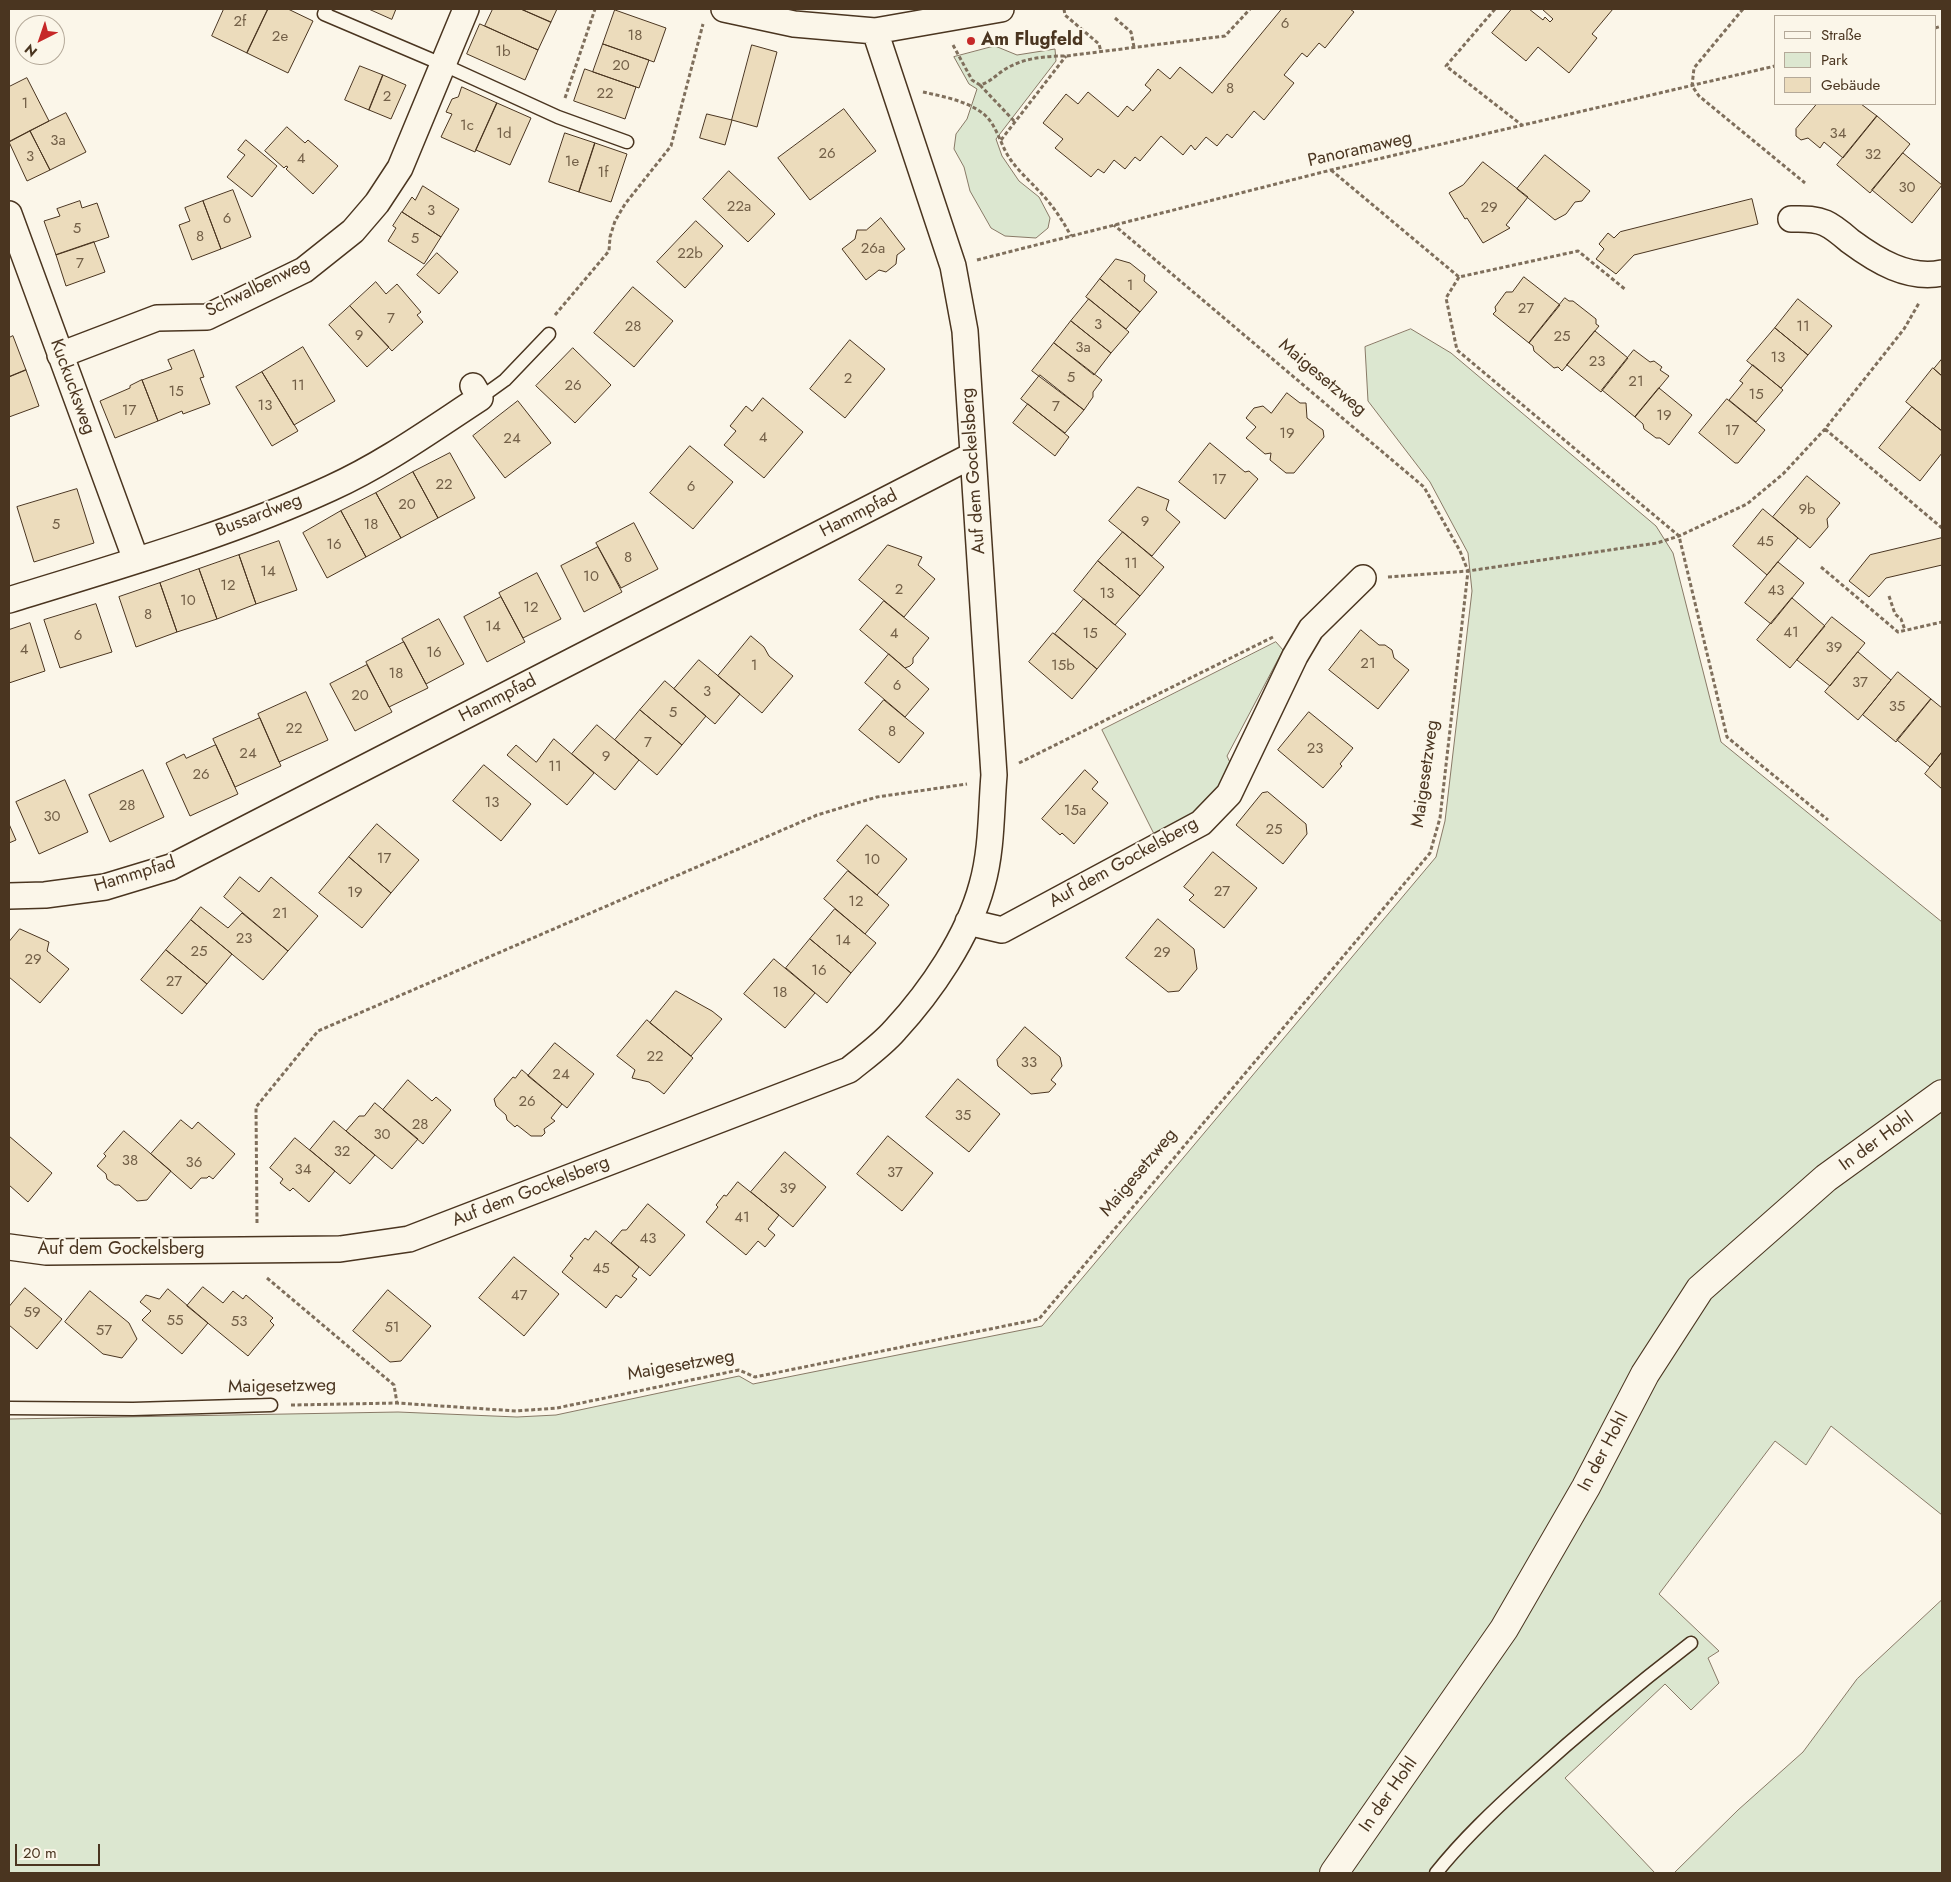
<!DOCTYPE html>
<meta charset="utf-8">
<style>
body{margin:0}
#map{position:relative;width:1951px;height:1882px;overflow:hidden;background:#fbf6e9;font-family:Jost,sans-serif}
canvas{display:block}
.frame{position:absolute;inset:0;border:10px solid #4a3520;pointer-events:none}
.legend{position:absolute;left:1774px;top:15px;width:162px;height:90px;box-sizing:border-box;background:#fbf6e9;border:1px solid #b4a999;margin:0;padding:6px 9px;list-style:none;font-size:15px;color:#4a3520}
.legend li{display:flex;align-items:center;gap:10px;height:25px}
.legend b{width:25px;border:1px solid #b4a999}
.north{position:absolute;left:15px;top:15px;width:50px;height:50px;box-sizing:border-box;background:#fbf6e9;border:1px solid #b4a999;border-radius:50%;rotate:221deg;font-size:14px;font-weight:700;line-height:20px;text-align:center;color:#4a3520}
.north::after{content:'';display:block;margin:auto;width:18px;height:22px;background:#c62828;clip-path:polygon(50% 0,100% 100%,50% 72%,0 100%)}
.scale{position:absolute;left:15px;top:1844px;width:85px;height:22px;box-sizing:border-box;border:2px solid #4a3520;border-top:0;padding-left:6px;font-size:15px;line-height:18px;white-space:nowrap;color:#4a3520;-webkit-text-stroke:4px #fbf6e9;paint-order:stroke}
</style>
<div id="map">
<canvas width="1951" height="1882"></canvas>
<div class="frame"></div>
<ul class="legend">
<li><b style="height:6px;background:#fbf6e9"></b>Straße</li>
<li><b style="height:14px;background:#dce7d0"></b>Park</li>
<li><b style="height:14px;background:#ecdcbc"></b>Gebäude</li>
</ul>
<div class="north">N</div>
<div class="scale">20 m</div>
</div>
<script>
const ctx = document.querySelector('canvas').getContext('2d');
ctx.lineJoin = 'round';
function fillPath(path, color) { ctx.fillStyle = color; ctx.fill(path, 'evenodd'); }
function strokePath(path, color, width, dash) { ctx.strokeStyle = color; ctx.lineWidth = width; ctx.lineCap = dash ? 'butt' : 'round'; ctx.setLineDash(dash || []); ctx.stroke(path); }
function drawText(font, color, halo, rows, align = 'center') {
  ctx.font = font + ' Jost,sans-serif'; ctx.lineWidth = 4; ctx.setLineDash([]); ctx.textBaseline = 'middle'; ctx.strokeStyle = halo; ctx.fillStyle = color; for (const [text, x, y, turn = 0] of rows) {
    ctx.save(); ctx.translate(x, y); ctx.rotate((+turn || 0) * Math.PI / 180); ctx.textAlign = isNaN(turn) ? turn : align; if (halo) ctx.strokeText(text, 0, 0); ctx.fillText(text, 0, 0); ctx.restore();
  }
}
const green = new Path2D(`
 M995,46L1017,55L1055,49L1056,61L996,139L1002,156L1019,181L1039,197L1050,218L1048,228L1036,238L1005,236L991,228L970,191L964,167L954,149L956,134L967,119L977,89L969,84L954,57Z
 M1411,329L1451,353L1656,526L1673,553L1721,742L1942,922V1515L1831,1426L1806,1465L1775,1441L1659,1594L1719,1651L1708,1658L1719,1683L1691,1710L1665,1684L1565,1778L1655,1873H9V1419L398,1412L517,1417L556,1415L739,1376L753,1384L1042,1326L1436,857L1445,821L1472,591L1468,553L1430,482L1368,401L1365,347Z
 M1276,642L1283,650L1227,756L1232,767C1214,807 1192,817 1156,838L1102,730Z
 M1942,1600V1873H1674L1738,1810L1803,1752L1857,1679Z`);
fillPath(green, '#dce7d0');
strokePath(green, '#887966', 1);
const building = new Path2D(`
 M224,9H268L247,53L212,36Z
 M268,9H288L313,21L288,73L247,53Z
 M369,9H396L392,19Z
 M493,9H521L551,22L538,50L485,26Z
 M521,9H557L551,22Z
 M1282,9H1350L1354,12L1325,48L1319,43L1307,57L1302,53L1284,75L1294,83L1264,120L1254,111L1232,138L1227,134L1217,146L1206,137L1195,150L1191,145L1183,155L1161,136L1140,161L1135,157L1125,169L1114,160L1104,173L1098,169L1091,177L1055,148L1063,139L1043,123L1066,94L1078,104L1088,92L1118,117L1127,106L1133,111L1151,90L1145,85L1158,69L1170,79L1180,67L1212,93Z
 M1512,9H1529L1543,20L1545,17L1550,22L1553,19L1542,9H1613L1592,34L1597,38L1569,73L1538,47L1526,61L1492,33Z
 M615,10L666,28L654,62L603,44Z
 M480,24L538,50L525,80L467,54Z
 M603,44L649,60L639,88L593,72Z
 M752,45L777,52L757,127L732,120Z
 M360,66L383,75L369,110L345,100Z
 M585,69L636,87L625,119L574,101Z
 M383,75L406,85L391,119L369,110Z
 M27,78L49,121L9,142V87Z
 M462,87L497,103L475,152L441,137L452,114L446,112L452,99L458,97Z
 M497,103L531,118L510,165L476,150Z
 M1817,104H1861L1877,116L1843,158L1824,142L1820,148L1808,138L1801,140L1796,136V129Z
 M844,109L876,151L810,200L778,158Z
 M66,113L86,152L50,170L30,131Z
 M707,114L732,120L725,145L700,138Z
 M1877,116L1910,144L1870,193L1837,165Z
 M287,127L305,143L308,140L338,166L313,194L286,169L288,167L286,166L284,168L265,151Z
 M30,131L50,170L27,181L9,142Z
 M565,133L595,143L579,192L549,182Z
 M246,140L277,166L252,197L227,177L245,155L238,150Z
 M595,143L627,154L611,202L579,192Z
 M1903,153L1942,185L1912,223L1872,190Z
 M1545,155L1590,191L1582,201L1575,202L1566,214L1555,220L1517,189Z
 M1483,162L1528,197L1506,225L1510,228L1483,243L1467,218L1465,219L1449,193L1463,185Z
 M729,171L775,214L748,242L703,199Z
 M423,186L459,209L441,237L402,212L412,197L415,200Z
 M233,190L251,237L221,249L203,201Z
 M1752,199L1758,224L1634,255L1616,274L1596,259L1604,249L1599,244L1608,233L1614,238L1620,232Z
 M80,201L82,208L97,203L109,237L56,255L44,221L60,216L57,209Z
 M203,201L221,249L192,260L179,225L190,221L185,208Z
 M402,212L441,237L424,264L388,241L396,228L393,226Z
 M881,218L905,249L897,255L896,264L886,272L879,270L866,280L842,249L855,239L857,230H866Z
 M696,221L723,246L685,288L657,262Z
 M94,242L105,272L66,286L56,255Z
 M437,253L458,272L439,294L417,275Z
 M1116,259L1130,263L1145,275L1144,281L1157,292L1140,312L1100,279Z
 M1524,277L1560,305L1529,343L1493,314L1496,311L1495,307L1506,292H1512Z
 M1100,279L1140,312L1126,329L1086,297Z
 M376,282L386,294L397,284L421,312L417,315L423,322L392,351L350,306Z
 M633,287L673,321L634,367L594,333Z
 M1565,298L1569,301H1573L1596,319V324L1599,326L1562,371L1558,367L1554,368L1534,351L1533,346L1529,343Z
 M1089,299L1129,332L1111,353L1071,321Z
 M1798,299L1832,326L1808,355L1775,328Z
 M350,306L389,347L367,367L329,325Z
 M1071,321L1111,353L1094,375L1054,343Z
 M1775,328L1808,355L1781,388L1747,361Z
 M1595,331L1628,358L1601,392L1567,365Z
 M13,336L26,370L9,377V338Z
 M850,340L885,369L845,418L810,389Z
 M1054,343L1102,380L1093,392V397L1084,410L1032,371Z
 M303,347L335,401L294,425L262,372Z
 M573,348L611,385L575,423L536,386Z
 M194,350L204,377L200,378L210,404L183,414L182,411L158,421L142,380L172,369L168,360Z
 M1634,350L1650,362L1654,361L1662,367L1660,370L1669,376L1635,417L1602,390Z
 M1942,359V376L1934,369Z
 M1753,365L1783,390L1756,422L1729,400L1743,383L1740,381Z
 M1933,368L1942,376V431L1906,402Z
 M26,370L39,406L9,417V377Z
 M262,372L298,431L272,446L236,387Z
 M1040,375L1084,410L1065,433L1021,399Z
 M142,380L158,421L115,438L100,401L130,388V386Z
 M1659,388L1692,415L1669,445L1660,438H1656L1644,429L1643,424L1635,417Z
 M1287,393L1300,403H1306L1307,418L1323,430L1324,437L1294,473H1286L1270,460L1271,453L1265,454L1246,438L1256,427L1246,418L1254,408L1263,406L1271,413Z
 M763,398L803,432L764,478L724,445L736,431L730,426L746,406L752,411Z
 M1727,399L1765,430L1738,463H1735L1699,433Z
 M518,401L551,443L505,478L473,436Z
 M1028,404L1069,437L1055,456L1013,423Z
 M1912,407L1942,431V453L1920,481L1879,448Z
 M1210,443L1245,472L1249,471L1258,479L1225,519L1179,482Z
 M690,446L733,482L693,529L650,493Z
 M450,453L475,498L438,518L413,472Z
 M413,472L438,518L401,538L376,493Z
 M1807,476L1840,503L1827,519L1828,527L1810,548L1773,517Z
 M1138,487L1169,500L1166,510L1180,522L1152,556L1109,521Z
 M77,489L94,543L34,562L17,507Z
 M376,493L401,538L366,557L341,511Z
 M1763,509L1798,538L1767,575L1733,546Z
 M341,511L366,557L327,578L303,533Z
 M634,523L658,569L621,588L596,543Z
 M1123,532L1164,567L1140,596L1098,561Z
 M1942,538V565L1886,578L1869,597L1849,581L1870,555Z
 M279,541L297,590L256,604L239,555Z
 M888,545L922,557L918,565L935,579L904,617L859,580Z
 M598,547L622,592L584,612L561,566Z
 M239,555L256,604L217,619L199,569Z
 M1098,561L1140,596L1115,625L1074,591Z
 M1778,562L1804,583L1771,624L1745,603Z
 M199,569L217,619L177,632L160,583Z
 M537,573L561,619L523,638L499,593Z
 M160,583L177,632L136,647L119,597Z
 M501,597L525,642L487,662L464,617Z
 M1792,598L1825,626L1790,668L1757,640Z
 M1084,599L1126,634L1097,669L1055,634Z
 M884,601L929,638L913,658V663L910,666L905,668L860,630Z
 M96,604L112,652L60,668L44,620Z
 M1832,617L1865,643L1830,686L1797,660Z
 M439,619L464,664L426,684L402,639Z
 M30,623L45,671L9,683V630Z
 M1361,630L1379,645H1385L1392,650L1394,658L1409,670L1378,709L1329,670Z
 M1053,633L1097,669L1072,699L1029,662Z
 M751,636L764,647L769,656L793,676L762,713L718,676Z
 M404,642L428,688L389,707L366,662Z
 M1858,652L1891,680L1858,720L1825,692Z
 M889,654L929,689L905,717L865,683Z
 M699,660L740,694L715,724L674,689Z
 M367,665L392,712L355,731L330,684Z
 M1898,672L1931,699L1896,742L1863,715Z
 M665,681L706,716L682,745L640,710Z
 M306,692L328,740L279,762L258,714Z
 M1931,699L1942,708V752L1930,767L1897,740Z
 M884,700L924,733L899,763L859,730Z
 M640,710L682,745L657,775L615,740Z
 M1309,712L1353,748L1340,764L1342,766L1323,788L1278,750Z
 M260,718L281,766L235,787L213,739Z
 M597,725L639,760L615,790L572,754Z
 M554,739L594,773L567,805L507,755L516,745L536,762Z
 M216,745L238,794L190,816L166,763L184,754L186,758Z
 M1942,752V789L1925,774Z
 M484,765L531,804L501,841L453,801Z
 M143,770L164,817L110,842L89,795Z
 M1085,770L1098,782L1092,789L1108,803L1074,844L1062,833L1060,835L1042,819Z
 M65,780L88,832L39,854L16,802Z
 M1268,792L1306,824L1307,834L1283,864L1236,825L1262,793Z
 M9,824L16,840L9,843Z
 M377,824L419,860L391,893L349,857Z
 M867,825L907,859L877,895L837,861Z
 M1213,852L1257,888L1224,928L1189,900L1194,895L1184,887Z
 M349,857L391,893L362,928L319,893Z
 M848,871L889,905L865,934L824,899Z
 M240,877L259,892L271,877L318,916L288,951L224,897Z
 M201,907L228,928L242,913L288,951L263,980L191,920Z
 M835,909L876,943L851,973L810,939Z
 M1158,919L1194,949L1197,969L1179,991L1168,992L1126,958Z
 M191,920L232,954L207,984L166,950Z
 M20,929L49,942L47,951L69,969L40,1003L9,977V942Z
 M810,939L851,973L827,1003L786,968Z
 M166,950L207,984L182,1014L141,980Z
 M774,959L815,993L785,1028L744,994Z
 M676,991L712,1011L722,1019L691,1056L650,1023Z
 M647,1020L693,1058L664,1094L649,1082L632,1078L635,1070L617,1056Z
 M1025,1027L1060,1057L1062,1066L1051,1080L1056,1084L1049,1092L1031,1094L998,1066L997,1060Z
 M555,1043L594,1074L567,1108L528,1076Z
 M522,1070L562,1104L551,1118L555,1121L544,1129L545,1133L542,1136H531L517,1125L515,1127L507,1120L506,1115L496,1106L494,1099L513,1077L515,1078Z
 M958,1079L1000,1114L969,1152L926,1117Z
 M408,1080L432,1101L436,1097L451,1110L423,1144L383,1110Z
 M375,1103L418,1139L392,1169L346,1131L359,1116H364Z
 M181,1120L192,1129L198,1122L235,1154L213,1179L209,1176L207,1178H201L191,1189L151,1154Z
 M334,1121L375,1155L350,1184L310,1150Z
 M124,1131L171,1171L147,1200L137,1201L119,1185H115L107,1179L106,1174L97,1166L106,1156L104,1154Z
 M9,1136L52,1173L28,1202L9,1185Z
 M888,1136L933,1173L902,1211L857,1174Z
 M295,1138L335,1171L309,1202L293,1188L290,1191L280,1183L283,1179L270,1168Z
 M785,1152L826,1187L793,1227L751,1192Z
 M738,1182L779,1215L768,1229L775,1235L765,1247L758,1241L746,1255L706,1222L718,1207L716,1205L724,1195L726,1196Z
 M648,1204L685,1235L650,1276L611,1243L622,1230H626Z
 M596,1231L639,1267L632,1276L637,1279L621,1298L616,1295L606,1308L562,1272L573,1258L570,1256L585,1238L588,1240Z
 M514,1257L559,1294L524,1336L479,1298Z
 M203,1287L223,1303L233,1291L243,1299L246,1295L273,1318L270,1321L274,1325L248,1356L187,1306Z
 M25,1288L62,1319L37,1349L9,1325V1307Z
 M168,1289L208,1323L182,1354L142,1320L151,1311L140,1302L146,1295L159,1299Z
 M388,1290L431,1326L401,1361L390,1362L353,1331Z
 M90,1291L129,1323L137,1339L122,1358L103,1354L65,1322Z`);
fillPath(building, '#ecdcbc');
strokePath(building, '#4a3520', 1);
const lane = new Path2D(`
 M326,9L324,14L444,65L558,117L627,142
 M480,398L505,380L549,334
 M9,1408L133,1409L271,1405
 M1436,1873C1463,1839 1495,1809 1527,1780C1580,1732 1634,1687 1691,1643`);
const street = new Path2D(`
 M724,9L794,24L875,31L1001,9
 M9,214L136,560
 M1791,219C1803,219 1814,218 1825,223C1834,227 1843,235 1850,241C1877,261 1908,280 1942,273
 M60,355L157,318L207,317L304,270L353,231L377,203L400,168L466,9
 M9,600C115,567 229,535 331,488C384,464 431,430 480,398L473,386
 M9,896L45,895L105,887L171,867L973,455
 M968,922L1002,930L1201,823L1229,794L1295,656L1311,629L1363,578
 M9,1247L46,1252L340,1249L409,1239L849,1070C865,1057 882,1045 895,1030C931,991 968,937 982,885C992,850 991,811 994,775L965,331L953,266L875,31`);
const secondary = new Path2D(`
 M1334,1873L1504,1629L1586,1487L1645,1374L1700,1289L1826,1178L1942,1094`);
strokePath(lane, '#4a3520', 15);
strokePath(street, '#4a3520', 28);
strokePath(secondary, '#4a3520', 30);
strokePath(new Path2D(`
 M1064,9L1065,15L1099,44L1101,52
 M1495,9L1446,66L1523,126
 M1743,9L1694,68L1692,86L1699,96L1805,183
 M1115,18L1131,32L1134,47
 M1935,28L1942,26
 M953,45L972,80L980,85C990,82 995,76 1004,70C1022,58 1045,56 1066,56L1225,36L1250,9
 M980,85L1015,122
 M923,92C941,96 962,100 978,110C995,120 998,138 1007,154C1015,168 1027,178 1037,189C1051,203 1062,219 1071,236
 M565,98L595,9
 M1001,140L1066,56
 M1331,170L1459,277L1578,251L1626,290
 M977,260L1331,170L1775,66
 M1459,277L1446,298L1457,350L1679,536L1727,737L1828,820
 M555,315L609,251L610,237L615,221L625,204L671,146L703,24
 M1825,429L1942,528
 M1821,567L1898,632L1942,622
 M1388,577L1468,571L1657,543L1679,536L1747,504L1783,474L1825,429L1904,329L1919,303
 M1889,596L1895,614L1901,619L1905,630
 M1019,763L1275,636
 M257,1223L256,1107L318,1031L817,815L877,797L967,784
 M267,1278L394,1385L397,1403
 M291,1405L397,1403L516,1411L557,1408L739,1370L755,1377L1039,1319L1430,853L1440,818L1468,571L1460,551L1424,487L1114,225`), '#7f6f5c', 3, [4, 2.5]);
strokePath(lane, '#fbf6e9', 12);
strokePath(street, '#fbf6e9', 25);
strokePath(secondary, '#fbf6e9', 28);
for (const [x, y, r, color] of [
 [971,41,5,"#c62828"]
]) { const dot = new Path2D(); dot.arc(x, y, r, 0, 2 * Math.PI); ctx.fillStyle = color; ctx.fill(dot); strokePath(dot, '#fbf6e9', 2); }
drawText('15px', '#725f47', null, [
 ["2f",240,22],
 ["6",1285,24],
 ["18",635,36],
 ["2e",280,37],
 ["1b",503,52],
 ["20",621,66],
 ["8",1230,89],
 ["22",605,94],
 ["2",387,97],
 ["1",25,104],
 ["1c",467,126],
 ["1d",504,134],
 ["34",1838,134],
 ["3a",58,141],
 ["26",827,154],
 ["32",1873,155],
 ["3",30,157],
 ["4",301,159],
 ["1e",572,162],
 ["1f",603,173],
 ["30",1907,188],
 ["22a",739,207],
 ["29",1489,208],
 ["3",431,211],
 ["6",227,219],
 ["5",77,229],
 ["8",200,237],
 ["5",415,239],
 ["26a",873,249],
 ["22b",690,254],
 ["7",80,264],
 ["1",1130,286],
 ["27",1526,309],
 ["7",391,319],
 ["3",1098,325],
 ["28",633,327],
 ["11",1803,327],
 ["9",359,336],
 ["25",1562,337],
 ["3a",1083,348],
 ["13",1778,358],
 ["23",1597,362],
 ["5",1071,378],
 ["2",848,379],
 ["21",1636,382],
 ["11",298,386],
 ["26",573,386],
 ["15",176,392],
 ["15",1756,395],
 ["13",265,406],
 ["7",1056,407],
 ["17",129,411],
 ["19",1664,416],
 ["17",1732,431],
 ["19",1287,434],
 ["4",763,438],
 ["24",512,439],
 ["17",1219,480],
 ["22",444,485],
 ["6",691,487],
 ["20",407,505],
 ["9b",1807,510],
 ["9",1145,522],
 ["5",56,525],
 ["18",371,525],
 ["45",1765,542],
 ["16",334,545],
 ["8",628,558],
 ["11",1131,564],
 ["14",268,572],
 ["10",591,577],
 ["12",228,586],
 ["2",899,590],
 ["43",1776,591],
 ["13",1107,594],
 ["10",188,601],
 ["12",531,608],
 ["8",148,615],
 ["14",493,627],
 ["41",1791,633],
 ["4",894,634],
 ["15",1090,634],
 ["6",78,636],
 ["39",1834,648],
 ["4",24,650],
 ["16",434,653],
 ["21",1368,664],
 ["1",754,666],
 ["15b",1063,666],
 ["18",396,674],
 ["37",1860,683],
 ["6",897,686],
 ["3",707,692],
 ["20",360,696],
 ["35",1897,707],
 ["5",673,713],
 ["22",294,729],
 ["8",892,732],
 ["7",648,743],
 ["23",1315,749],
 ["24",248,754],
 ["9",606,757],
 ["11",555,767],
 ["26",201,775],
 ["13",492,803],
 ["28",127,806],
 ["15a",1075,811],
 ["30",52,817],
 ["25",1274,830],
 ["17",384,859],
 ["10",872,860],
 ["27",1222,892],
 ["19",355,893],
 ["12",856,902],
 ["21",280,914],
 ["23",244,939],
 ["14",843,941],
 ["25",199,952],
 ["29",1162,953],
 ["29",33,960],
 ["16",819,971],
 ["27",174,982],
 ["18",780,993],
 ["22",655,1057],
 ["33",1029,1063],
 ["24",561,1075],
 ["26",527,1102],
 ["35",963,1116],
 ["28",420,1125],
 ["30",382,1135],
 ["32",342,1152],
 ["38",130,1161],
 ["36",194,1163],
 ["34",303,1170],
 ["37",895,1173],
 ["39",788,1189],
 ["41",742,1218],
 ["43",648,1239],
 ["45",601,1269],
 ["47",519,1296],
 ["59",32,1313],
 ["55",175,1321],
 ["53",239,1322],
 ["51",392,1328],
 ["57",104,1331]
]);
drawText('bold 18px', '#4a3520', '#fbf6e9', [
 ["Am Flugfeld",981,41]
], 'left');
drawText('18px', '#4a3520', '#fbf6e9', [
 ["Panoramaweg",1360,150,-13],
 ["Schwalbenweg",258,288,-26],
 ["Maigesetzweg",1322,378,40],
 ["Kuckucksweg",72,387,70],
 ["Auf dem Gockelsberg",974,471,-94],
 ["Hammpfad",859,514,-27],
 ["Bussardweg",259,516,-21],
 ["Hammpfad",498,699,-27],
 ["Maigesetzweg",1426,774,-82],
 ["Auf dem Gockelsberg",1124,863,-29],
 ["Hammpfad",135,875,-17],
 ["In der Hohl",1877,1142,-36],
 ["Maigesetzweg",1139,1173,-50],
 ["Auf dem Gockelsberg",531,1192,-21],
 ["Auf dem Gockelsberg",121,1250],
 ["Maigesetzweg",681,1366,-10],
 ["Maigesetzweg",282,1387,-1],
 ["In der Hohl",1604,1452,-62],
 ["In der Hohl",1389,1795,-55]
]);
</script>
